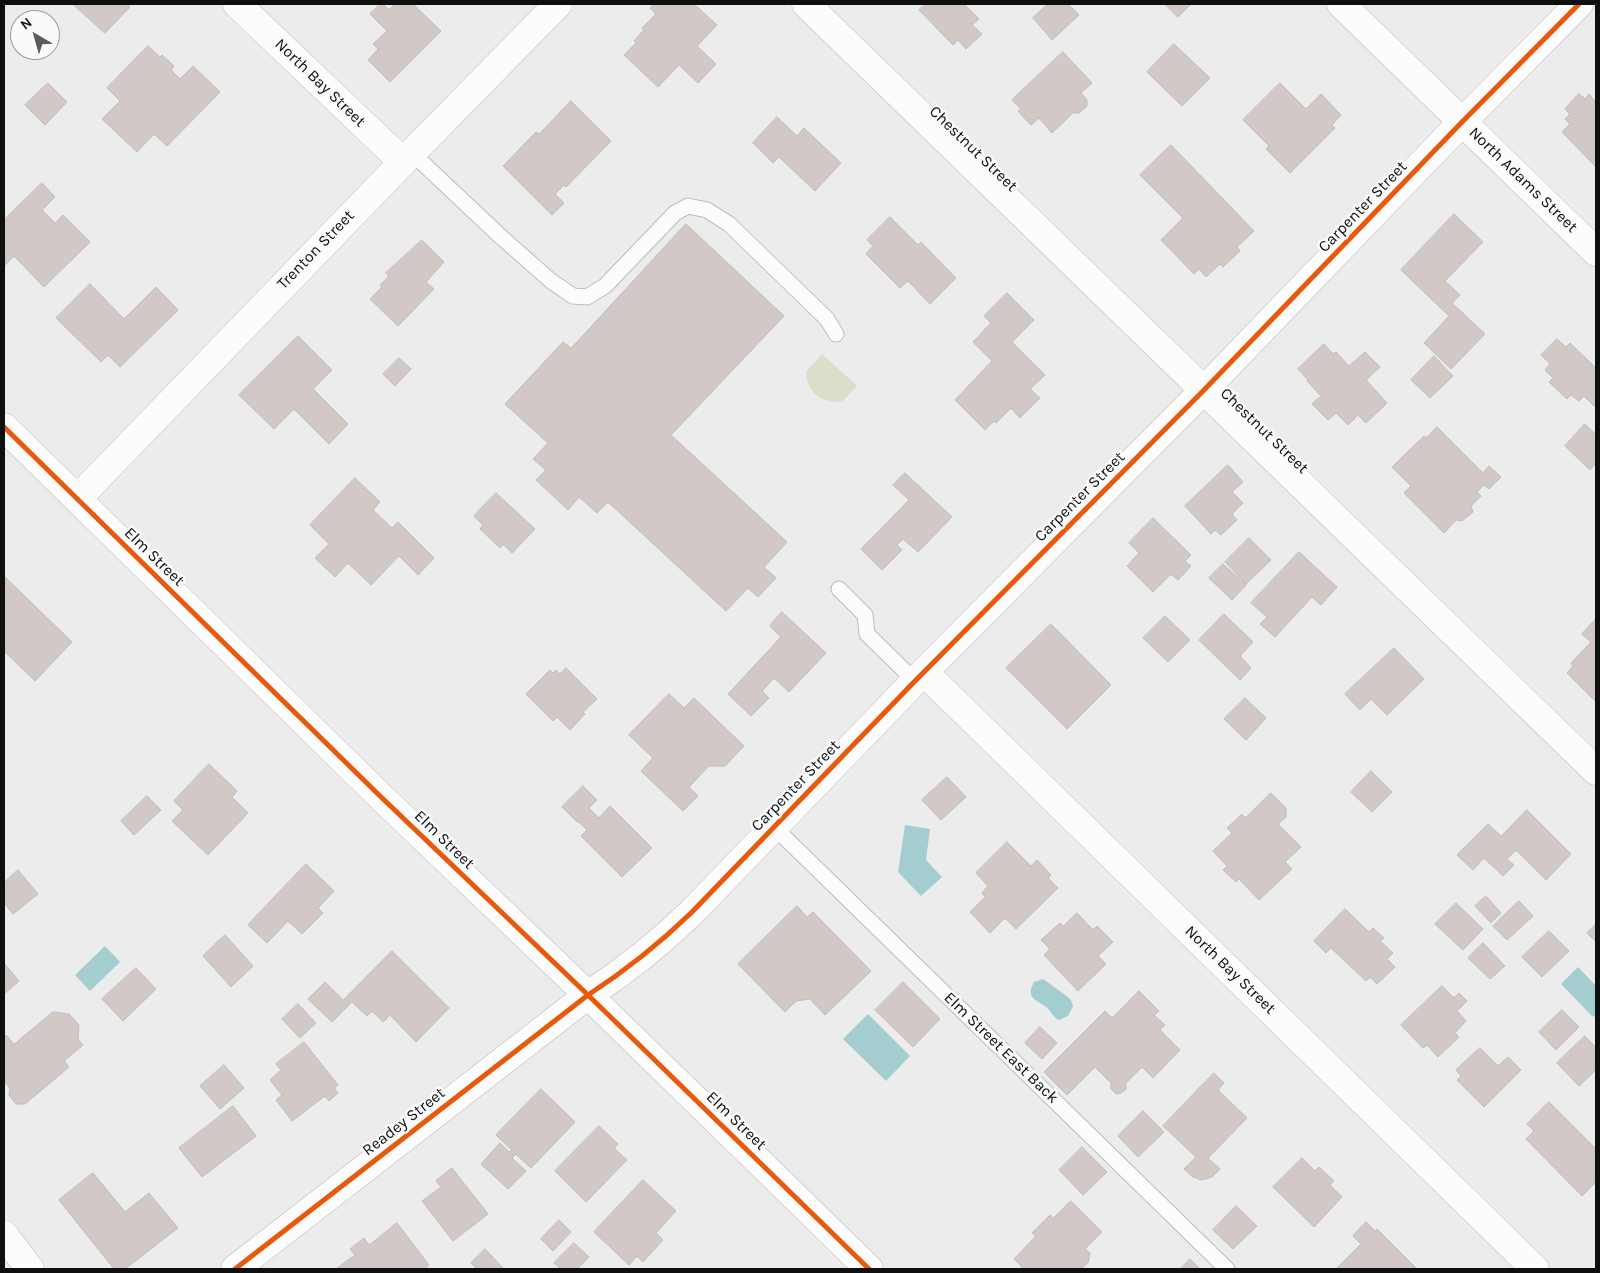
<!DOCTYPE html>
<style>
body{margin:0}
#map{position:relative;width:1600px;height:1273px;overflow:hidden;background:#ececec;font-family:Karla,sans-serif}
canvas{display:block}
.frame{position:absolute;inset:0;border:5px solid #0e0f0f;pointer-events:none}
.north{position:absolute;left:10px;top:10px;width:50px;height:50px;box-sizing:border-box;background:#f8fafb;border:1px solid #9a9c9d;border-radius:50%;rotate:322deg;font-size:14px;font-weight:700;line-height:20px;text-align:center;color:#0e0f0f}
.north::after{content:'';display:block;margin:auto;width:18px;height:22px;background:#5c5c5c;clip-path:polygon(50% 0,100% 100%,50% 72%,0 100%)}
</style>
<div id="map">
<canvas width="1600" height="1273"></canvas>
<div class="frame"></div>
<div class="north">N</div>
</div>
<script>
const ctx = document.querySelector('canvas').getContext('2d');
ctx.lineJoin = 'round';
function fillPath(path, color) { ctx.fillStyle = color; ctx.fill(path, 'evenodd'); }
function strokePath(path, color, width, dash) { ctx.strokeStyle = color; ctx.lineWidth = width; ctx.lineCap = dash ? 'butt' : 'round'; ctx.setLineDash(dash || []); ctx.stroke(path); }
function drawText(font, color, halo, rows, align = 'center') {
  ctx.font = font + ' Karla,sans-serif'; ctx.lineWidth = 5; ctx.setLineDash([]); ctx.textBaseline = 'middle'; ctx.strokeStyle = halo; ctx.fillStyle = color; for (const [text, x, y, turn = 0] of rows) {
    ctx.save(); ctx.translate(x, y); ctx.rotate((+turn || 0) * Math.PI / 180); ctx.textAlign = isNaN(turn) ? turn : align; if (halo) ctx.strokeText(text, 0, 0); ctx.fillText(text, 0, 0); ctx.restore();
  }
}
fillPath(new Path2D(`
 M822,354L857,386L842,402C821,403 807,393 806,372Z`), '#d9dfc9');
fillPath(new Path2D(`
 M905,825L930,829L926,860L942,877L921,896L898,872Z
 M105,946L120,962L90,991L75,975Z
 M1578,967L1596,986V1014L1593,1017L1561,984Z
 M1043,979L1064,994L1071,1000L1073,1006L1068,1016L1059,1020C1052,1017 1051,1010 1045,1006C1034,999 1026,997 1034,982Z
 M868,1014L910,1056L886,1081L843,1039Z`), '#a3cdce');
const building = new Path2D(`
 M73,4H127L130,7L105,33Z
 M380,4H383L389,10L395,4H413L441,31L390,82L368,60L378,49L373,44L387,31L370,14Z
 M654,4H694L717,25L697,46L716,64L698,83L679,65L658,87L624,55L636,43L634,41L644,30L642,28L656,14L650,8Z
 M925,4H964L979,19L972,25L982,34L966,49L958,40L953,45L919,10Z
 M1048,4H1068L1079,15L1052,40L1033,18Z
 M1165,4H1191L1178,17Z
 M1174,44L1210,78L1182,106L1147,72Z
 M148,46L160,57L162,55L174,66L171,70L180,79L193,66L220,92L167,146L154,134L137,152L102,119L120,101L107,88Z
 M1063,52L1092,83L1081,93L1087,100V106L1079,113H1073L1052,133L1039,118L1031,125L1018,111L1021,109L1012,100Z
 M48,83L67,102L45,125L25,105Z
 M1280,83L1306,109L1321,94L1341,115L1332,125L1335,128L1290,173L1266,149L1269,146L1243,120Z
 M1579,94L1585,99L1589,94L1595,101L1596,99V167L1562,132L1570,124L1565,119L1570,114L1565,109Z
 M571,101L611,141L566,187L564,185L555,194L564,203L552,215L503,166L536,132L539,134Z
 M777,117L797,136L804,128L841,163L815,191L779,157L773,163L753,143Z
 M1171,145L1254,231L1237,247L1240,251L1223,267L1220,264L1206,277L1199,269L1194,274L1161,240L1183,218L1140,175Z
 M42,183L55,197L42,210L55,223L63,215L90,242L44,287L14,256L4,266V220Z
 M1454,214L1483,242L1445,281L1460,295L1452,303L1485,334L1451,369L1424,343L1449,316L1401,270Z
 M890,217L918,245L921,242L956,278L930,304L908,281L900,288L866,254L873,246L867,240Z
 M686,224L784,316L671,435L787,542L764,567L776,578L758,597L748,588L726,611L608,502L597,513L579,497L568,510L536,480L546,470L533,459L548,443L505,404L563,342L571,348Z
 M422,240L444,262L426,282L434,289L398,326L370,299L382,287L380,285L389,276L386,273Z
 M90,284L124,319L156,287L178,310L120,367L108,355L101,362L56,318Z
 M1007,293L1034,320L1012,342L1045,375L1030,389L1040,398L1020,418L1011,408L996,423L994,421L985,430L955,400L992,361L973,342L991,323L984,316Z
 M298,336L332,370L313,389L348,424L329,444L294,409L274,429L239,395Z
 M1557,339L1566,347L1570,343L1596,368V404L1594,406L1584,396L1579,401L1571,395L1567,399L1549,382L1553,378L1545,370L1550,364L1541,355Z
 M1324,344L1333,354L1336,352L1349,366L1365,352L1380,367L1366,380L1387,403L1366,423L1358,415L1348,425L1336,413L1328,420L1312,404L1321,396L1307,381L1308,380L1298,369Z
 M1434,356L1453,376L1430,398L1411,380Z
 M399,358L411,369L395,386L383,374Z
 M1585,424L1596,435V463L1590,470L1565,446Z
 M1437,427L1483,473L1489,466L1501,477L1489,489L1484,485L1477,492L1481,496L1471,506L1473,512L1462,521L1456,520L1444,533L1404,493L1411,486L1392,467L1424,436L1426,438Z
 M1228,465L1243,482L1232,492L1243,503L1232,514L1237,520L1221,535L1215,530L1211,534L1185,506Z
 M905,473L952,517L918,552L903,539L897,545L902,550L882,570L861,549L909,500L893,485Z
 M355,478L380,502L373,510L392,528L398,522L434,558L418,575L399,556L371,585L348,563L335,577L315,558L329,544L310,525Z
 M496,493L535,529L512,553L503,544L500,548L480,529L483,525L474,516Z
 M1153,518L1191,555L1185,561L1191,566L1178,580L1171,574L1153,592L1127,566L1139,553L1129,543Z
 M1249,538L1271,560L1246,584L1225,562Z
 M1299,552L1337,587L1321,605L1312,597L1275,637L1260,624L1267,617L1251,603Z
 M1223,564L1246,585L1232,600L1209,578Z
 M4,576L72,642L35,681L4,651Z
 M782,612L826,653L789,692L774,678L762,691L769,698L751,716L728,694L781,637L770,626Z
 M1224,614L1253,642L1240,656L1251,668L1240,680L1199,640Z
 M1165,616L1190,640L1168,662L1143,638Z
 M1596,619V702L1567,673L1573,666L1571,663L1591,642L1582,634Z
 M1051,624L1111,685L1067,729L1006,668Z
 M1394,648L1424,679L1387,715L1371,699L1360,710L1345,694Z
 M566,668L597,699L583,712L585,714L570,730L557,717L553,721L526,694L550,670L553,673L556,670L560,674Z
 M669,694L684,708L694,698L744,746L725,766H709L689,787L698,796L683,811L641,771L653,758L629,735Z
 M1245,698L1266,718L1246,740L1224,719Z
 M209,764L237,791L232,797L248,813L208,855L172,821L183,810L174,801Z
 M1371,771L1392,792L1372,812L1351,792Z
 M947,777L966,797L941,820L922,800Z
 M583,786L597,800L589,808L599,818L610,806L652,848L622,877L581,836L587,830L578,821L577,822L562,807Z
 M1271,793L1286,808V817L1278,824L1301,847L1285,862L1292,869L1259,900L1239,879L1236,882L1223,870L1227,866L1213,851L1232,833L1227,828L1242,814L1245,818Z
 M147,796L161,810L134,835L121,821Z
 M1527,810L1571,854L1546,880L1516,850L1507,859L1514,865L1503,876L1484,858L1473,870L1457,855L1488,824L1501,836Z
 M1007,842L1031,866L1037,860L1051,875L1048,878L1058,888L1016,929L1005,918L990,933L970,912L985,897L982,893L988,886L976,873Z
 M306,864L334,891L318,908L323,913L302,934L288,921L267,943L248,925Z
 M18,870L38,894L13,914L4,903V883Z
 M1486,896L1501,913L1491,923L1475,906Z
 M1519,901L1533,916L1507,940L1493,926Z
 M1456,903L1483,929L1463,950L1435,924Z
 M797,906L807,917L813,912L871,971L825,1015L810,999L796,1001L785,1012L738,964Z
 M1345,909L1369,932L1373,928L1384,938L1380,941L1393,953L1387,959L1395,967L1377,984L1370,977L1366,981L1331,948L1326,953L1314,941Z
 M1077,913L1093,930L1097,926L1113,942L1098,956L1106,964L1078,991L1044,955L1050,949L1041,940L1060,923L1063,926Z
 M1596,924V942L1587,933Z
 M1549,931L1569,951L1542,977L1522,957Z
 M225,935L253,966L231,987L203,956Z
 M1483,943L1505,966L1490,979L1468,958Z
 M392,951L449,1008L416,1042L390,1015L383,1022L372,1011L367,1016L352,1002L332,1022L308,999L325,982L343,1000Z
 M4,963L19,981L4,994Z
 M136,968L156,989L123,1021L102,999Z
 M903,982L940,1019L913,1047L875,1010Z
 M1442,986L1454,998L1459,993L1467,1001L1457,1011L1466,1021L1455,1033L1459,1037L1438,1057L1427,1045L1423,1048L1401,1025Z
 M1139,991L1159,1011L1154,1015L1165,1025L1160,1030L1180,1050L1153,1078L1142,1067L1126,1083V1089L1121,1093L1116,1094L1111,1089V1083L1095,1067L1067,1095L1044,1072L1105,1011L1112,1018Z
 M298,1004L316,1023L300,1038L282,1019Z
 M1562,1010L1579,1027L1556,1050L1539,1032Z
 M53,1012L69,1014L79,1025L78,1039L83,1045L64,1061L69,1067L25,1104H16L9,1095L10,1088L5,1082L4,1084V1037L6,1035L14,1044Z
 M1040,1027L1057,1043L1042,1059L1025,1043Z
 M1585,1036L1596,1048V1070L1579,1086L1557,1063Z
 M304,1042L338,1085L334,1088L338,1093L329,1101L325,1096L292,1121L276,1100L282,1095L270,1080L281,1070L276,1064Z
 M1480,1048L1498,1066L1508,1057L1521,1070L1484,1107L1457,1080L1461,1076L1456,1070Z
 M224,1065L244,1088L220,1109L200,1086Z
 M1214,1073L1224,1083L1218,1090L1247,1118L1208,1158L1220,1169L1212,1177L1201,1180L1193,1177L1184,1169L1196,1157L1163,1126Z
 M541,1089L575,1122L531,1168L516,1154L512,1158L526,1171L508,1189L481,1164L500,1143L509,1152L512,1150L496,1135Z
 M1549,1102L1596,1149V1182L1582,1196L1526,1139L1534,1131L1527,1124Z
 M233,1106L256,1136L202,1177L179,1148Z
 M1143,1111L1164,1132L1138,1157L1118,1136Z
 M599,1126L618,1144L614,1148L627,1160L586,1202L555,1171Z
 M1082,1147L1107,1172L1083,1195L1059,1170Z
 M1302,1158L1315,1171L1319,1167L1334,1181L1330,1185L1342,1197L1314,1227L1273,1187Z
 M452,1168L488,1214L453,1241L422,1201L441,1187L436,1181Z
 M93,1173L125,1212L149,1193L178,1228L125,1269H114L59,1200Z
 M643,1180L676,1211L656,1233L663,1240L643,1262L637,1256L629,1265L594,1232Z
 M1071,1201L1102,1232L1085,1249L1090,1253L1088,1263L1082,1268L1084,1269H1024L1014,1259L1036,1236L1032,1233L1050,1215L1053,1218Z
 M1236,1206L1257,1226L1233,1249L1213,1230Z
 M559,1220L571,1232L553,1251L541,1239Z
 M1366,1222L1375,1231L1377,1229L1417,1269H1339L1337,1268L1361,1244L1353,1236Z
 M397,1223L429,1265L424,1269H336L355,1255L350,1249L364,1238L369,1245Z
 M574,1243L589,1257L577,1269H561L554,1263Z
 M485,1249L504,1269H477L471,1263Z
 M1190,1259L1200,1269H1180Z`);
fillPath(building, '#d2c9c7');
strokePath(building, '#bcbcbc', 1);
const lane = new Path2D(`
 M412,153L500,236L551,281L573,296L587,297L605,286L675,213L688,206L707,210L729,224L827,319L836,334
 M839,589L865,615L867,634L915,681
 M774,827L1227,1269`);
const street = new Path2D(`
 M237,4L403,162
 M806,4L1596,771
 M1341,4L1596,252
 M4,427L380,796L588,995L869,1269
 M77,499L403,162L558,4
 M924,672L1535,1269`);
const secondary = new Path2D(`
 M4,1235L30,1269
 M235,1269L588,995C628,969 658,945 692,912L915,681L1204,390L1462,122L1579,4`);
strokePath(lane, '#bcbcbc', 17);
strokePath(street, '#bcbcbc', 29);
strokePath(secondary, '#bcbcbc', 29);
strokePath(lane, '#fcfcfc', 15);
strokePath(street, '#fcfcfc', 28);
strokePath(secondary, '#fcfcfc', 28);
strokePath(new Path2D(`
 M4,427L380,796L588,995L869,1269
 M235,1269L588,995C628,969 658,945 692,912L915,681L1204,390L1462,122L1579,4`), '#e8590c', 5);
drawText('16px', '#0e0f0f', '#f8fafb', [
 ["North Bay Street",320,83,44],
 ["Chestnut Street",973,149,44],
 ["North Adams Street",1523,180,44],
 ["Carpenter Street",1363,207,-46],
 ["Trenton Street",316,250,-46],
 ["Chestnut Street",1264,431,44],
 ["Carpenter Street",1080,497,-45],
 ["Elm Street",154,557,44],
 ["Carpenter Street",796,786,-46],
 ["Elm Street",444,840,44],
 ["North Bay Street",1230,970,44],
 ["Elm Street East Back",1001,1048,44],
 ["Elm Street",736,1121,44],
 ["Readey Street",404,1122,-38]
]);
</script>
